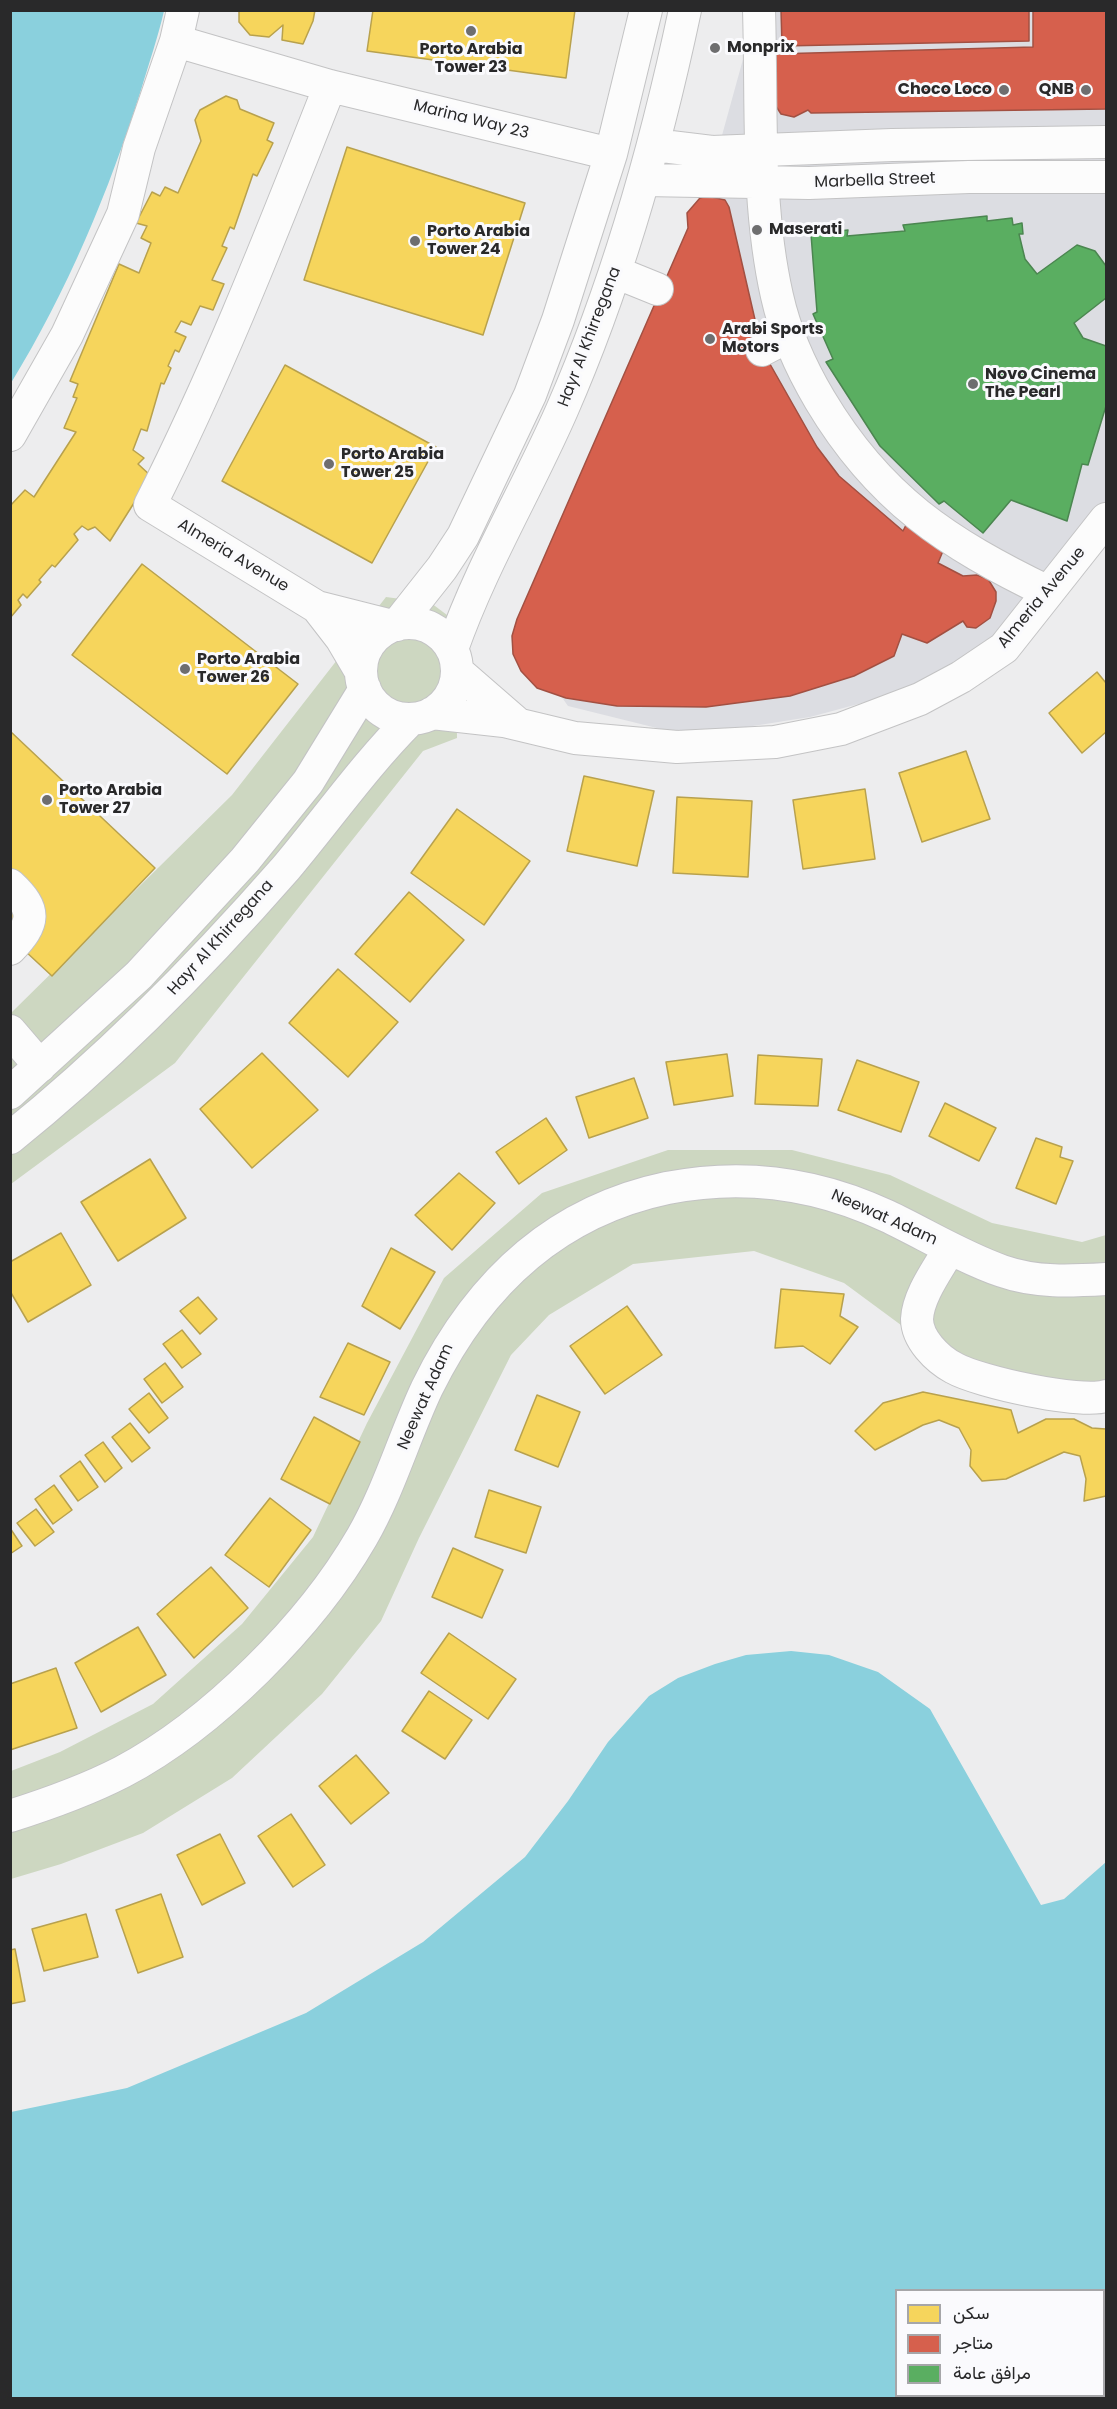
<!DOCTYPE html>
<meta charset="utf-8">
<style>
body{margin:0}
#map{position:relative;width:1117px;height:2409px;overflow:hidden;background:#ededee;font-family:Poppins,Vazirmatn,sans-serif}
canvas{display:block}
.frame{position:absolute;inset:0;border:12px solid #29292a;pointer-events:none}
.legend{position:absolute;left:895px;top:2289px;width:210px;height:108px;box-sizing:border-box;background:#fafafd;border:2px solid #a6a6a9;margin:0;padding:8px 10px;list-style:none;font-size:18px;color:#29292a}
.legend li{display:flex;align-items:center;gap:12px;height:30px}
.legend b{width:30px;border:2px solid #a6a6a9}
</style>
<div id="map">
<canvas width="1117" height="2409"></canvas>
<div class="frame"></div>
<ul class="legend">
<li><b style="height:16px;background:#f6d55c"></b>سكن</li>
<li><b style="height:16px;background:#d6604d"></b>متاجر</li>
<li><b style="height:16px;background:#5aae61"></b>مرافق عامة</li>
</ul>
</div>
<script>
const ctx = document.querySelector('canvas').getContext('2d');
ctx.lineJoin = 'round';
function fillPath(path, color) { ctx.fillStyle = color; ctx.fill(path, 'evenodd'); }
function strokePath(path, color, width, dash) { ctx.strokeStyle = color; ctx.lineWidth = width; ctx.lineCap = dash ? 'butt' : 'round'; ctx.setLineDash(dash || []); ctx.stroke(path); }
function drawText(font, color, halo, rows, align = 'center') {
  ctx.font = font + ' Poppins,sans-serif'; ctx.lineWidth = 6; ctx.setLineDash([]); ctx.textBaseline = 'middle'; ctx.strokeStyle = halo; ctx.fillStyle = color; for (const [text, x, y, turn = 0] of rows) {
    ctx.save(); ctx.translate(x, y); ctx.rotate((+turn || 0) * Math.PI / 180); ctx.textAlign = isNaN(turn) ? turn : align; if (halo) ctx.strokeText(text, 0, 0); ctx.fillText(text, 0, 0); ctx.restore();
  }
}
fillPath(new Path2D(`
 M749,11H1106V534L979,658L903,692L810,717L689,736L568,706L521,640L700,215L745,52Z`), '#dcdde2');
fillPath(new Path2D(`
 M386,597L431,603L455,621L457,738L423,751L175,1063L11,1184V1013L232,795Z
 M668,1150H792L890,1175L992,1223L1082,1242L1106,1235V1383L980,1376L905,1328L844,1283L754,1251L633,1264L549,1315L511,1355L419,1538L381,1621L322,1694L232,1778L143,1833L61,1864L11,1879V1771L60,1752L153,1704L242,1624L313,1537L367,1423L444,1278L542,1193Z`), '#cdd7c1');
fillPath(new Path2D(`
 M11,10L164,11C158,37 149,63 141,90C109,191 67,292 11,383Z
 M791,1651L829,1655L878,1672L930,1709L1041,1905L1064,1899L1106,1862V2398H11V2112L127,2088L306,2013L423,1942L525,1857L568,1801L608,1742L649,1696L678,1678L715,1664L746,1655ZM896,2290H1104V2396H896Z`), '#8ad0dd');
const homes = new Path2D(`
 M239,10H315L313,21L303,44L282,40L283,25L269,37L250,35L239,22Z
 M373,10H575L566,78L367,51Z
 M226,96L237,100L240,109L274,123L267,140L273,143L257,176L253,174L234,229L230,227L222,246L227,248L212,280L224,284L213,310L200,306L191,325L181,321L175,332L186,337L179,352L175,350L168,366L171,368L164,384L161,383L147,431L141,429L133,450L144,458L138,464L151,476L110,541L95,527L88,530L82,526L74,534L78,540L55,567L52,565L39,580L41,582L27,598L23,594L18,600L21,605L10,618V506L25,490L34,497L76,432L64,428L77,398L73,397L78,384L70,381L119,264L139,273L151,243L141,238L147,226L136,223L152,192L160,196L165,187L178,193L201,141L195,120L200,110Z
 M347,147L525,203L483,335L304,280Z
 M285,365L436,447L372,563L222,481Z
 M142,564L298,684L227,774L72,655Z
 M1097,672L1106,683V732L1082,753L1049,713Z
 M10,731L155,868L52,976L10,937Z
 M966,751L990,819L922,842L899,773Z
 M584,776L654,791L637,866L567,851Z
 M865,789L875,859L803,869L793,800Z
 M677,797L752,801L748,877L673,873Z
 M457,809L530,861L484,925L411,873Z
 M409,892L464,940L410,1002L355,954Z
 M338,969L398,1022L348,1077L289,1023Z
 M262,1053L318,1110L252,1168L200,1109Z
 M727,1054L733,1096L674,1105L666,1062Z
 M758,1055L822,1059L818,1106L755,1104Z
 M857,1060L919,1082L901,1132L838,1110Z
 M634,1078L648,1118L589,1138L576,1097Z
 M945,1103L996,1128L979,1161L929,1136Z
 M546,1118L567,1150L519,1184L496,1152Z
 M1036,1138L1062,1147L1060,1157L1073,1161L1056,1204L1016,1188Z
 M150,1159L186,1218L118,1261L81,1202Z
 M459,1173L495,1203L452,1250L415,1215Z
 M61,1233L91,1285L28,1322L10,1291V1262Z
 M391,1248L435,1272L400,1329L362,1306Z
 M781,1289L844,1294L840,1316L858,1327L830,1364L803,1346L775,1348Z
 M198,1297L217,1319L200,1334L180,1311Z
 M627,1306L662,1355L605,1394L570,1346Z
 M182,1330L201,1354L182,1368L163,1344Z
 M348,1343L390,1362L364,1415L320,1397Z
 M165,1363L183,1387L162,1403L144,1379Z
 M923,1392L1011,1410L1018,1433L1046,1419H1074L1092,1428L1106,1429V1496L1084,1501L1086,1479L1080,1456L1064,1452L1006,1479L982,1481L970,1466L971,1450L959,1428L939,1420L923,1425L875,1450L855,1431L883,1403Z
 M149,1393L168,1418L149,1433L129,1409Z
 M537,1395L580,1412L558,1467L515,1450Z
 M314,1417L360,1442L330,1504L281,1479Z
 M130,1423L150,1448L132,1462L112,1437Z
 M103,1442L122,1468L105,1482L85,1455Z
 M80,1461L98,1487L78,1501L60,1476Z
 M54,1485L72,1510L53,1524L35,1499Z
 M489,1490L541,1507L526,1553L475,1537Z
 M270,1498L311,1530L269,1587L225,1555Z
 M36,1509L54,1532L35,1546L17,1523Z
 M10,1528L22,1546L10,1554Z
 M453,1548L503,1570L482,1618L432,1597Z
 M211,1567L248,1608L194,1658L157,1614Z
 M138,1627L166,1675L101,1712L75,1663Z
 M449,1633L516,1679L488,1719L421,1673Z
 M56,1668L77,1728L10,1750V1684Z
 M429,1691L472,1720L445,1759L402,1731Z
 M356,1755L389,1793L351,1824L319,1786Z
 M291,1814L325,1865L293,1887L258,1836Z
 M220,1834L245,1883L202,1905L177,1855Z
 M161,1894L183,1957L138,1973L116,1910Z
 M86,1914L98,1957L44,1971L32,1929Z
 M15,1949L25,2001L10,2004V1950Z`);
fillPath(homes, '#f6d55c');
strokePath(homes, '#b8a14d', 1.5);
const shops = new Path2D(`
 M781,10H1029V41L782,46Z
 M1033,10H1106V109L811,113L808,110L794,117L781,114L772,100L774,54L1033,47Z
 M707,196L725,200L729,207L762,350L817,447L839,476L903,531L908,521L945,546L938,563L963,576L977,575L988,579L996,592V601L990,618L976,628L967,627L963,621L927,643L902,634L894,656L854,676L790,696L706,707L617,706L566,698L537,688L521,671L513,654L512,636L517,619L688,228L687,213L700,198Z`);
fillPath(shops, '#d6604d');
strokePath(shops, '#a25042', 1.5);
const public = new Path2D(`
 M987,216V221L1012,218L1013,225L1022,223L1023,234H1019L1025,259L1037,274L1077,245L1095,251L1106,266V298L1074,323L1083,338L1106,346V406L1088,465L1082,464L1067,521L1011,500L983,533L944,501L939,504L880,446L826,362L833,359L813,314L817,312L811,234L848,230L847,236L905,231L903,225Z`);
fillPath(public, '#5aae61');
strokePath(public, '#4b8650', 1.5);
const minor = new Path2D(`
 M759,10C762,105 756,203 777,296C785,332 801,368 820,400C879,499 947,543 1048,592
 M176,41L183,10
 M330,86C274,227 219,369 150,505L317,607L341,638L361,672
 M654,145L712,152L892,145L1106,142
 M644,180L809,183L969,177H1106
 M615,272L657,289
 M762,350L789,336
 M10,435L67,335L123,214L139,148L176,41L330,86L611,154
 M317,607L392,626
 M361 671a48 48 0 1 1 96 0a48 48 0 1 1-96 0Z
 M397,625L442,568L463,536L530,395L558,320L611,154L646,10
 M452,649C481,566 527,490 562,410C618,282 656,147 685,10
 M457,671L518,724
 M432,713L504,721L575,738L677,747L775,742L841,729L920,699L961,677L1004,648L1106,519
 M10,885C37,910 35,923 10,949
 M10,1031L40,1066
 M10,1093L139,975L245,860L308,782L365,689
 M10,1138C111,1057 201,965 286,868C328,818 365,765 411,719
 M950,1248C939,1268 918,1295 917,1319C917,1339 937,1359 954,1368C979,1382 1080,1404 1106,1396
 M10,1816C48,1804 87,1790 122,1772C213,1724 311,1625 362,1537C389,1490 404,1437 427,1388C477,1286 553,1212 667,1188C743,1173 817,1183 887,1216C925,1234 962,1257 1002,1271C1036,1283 1071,1281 1106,1279`);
strokePath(minor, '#c3c3c4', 34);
strokePath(minor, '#fcfcfc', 32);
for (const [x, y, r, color] of [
 [471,31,6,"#6e6e6f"],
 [715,48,6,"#6e6e6f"],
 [1004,90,6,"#6e6e6f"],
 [1086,90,6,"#6e6e6f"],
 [757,230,6,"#6e6e6f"],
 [415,241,6,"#6e6e6f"],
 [710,339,6,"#6e6e6f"],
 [973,384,6,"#6e6e6f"],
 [329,464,6,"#6e6e6f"],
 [185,669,6,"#6e6e6f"],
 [47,800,6,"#6e6e6f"]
]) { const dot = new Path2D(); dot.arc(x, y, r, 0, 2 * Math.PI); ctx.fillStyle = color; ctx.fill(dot); strokePath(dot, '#fafafd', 2); }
drawText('bold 16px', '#29292a', '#fafafd', [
 ["Monprix",727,48],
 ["Porto Arabia",471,50,"center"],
 ["Tower 23",471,68,"center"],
 ["Choco Loco",992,90,"right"],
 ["QNB",1074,90,"right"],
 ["Maserati",769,230],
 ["Porto Arabia",427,232],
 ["Tower 24",427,250],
 ["Arabi Sports",722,330],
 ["Motors",722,348],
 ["Novo Cinema",985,375],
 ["The Pearl",985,393],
 ["Porto Arabia",341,455],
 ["Tower 25",341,473],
 ["Porto Arabia",197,660],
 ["Tower 26",197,678],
 ["Porto Arabia",59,791],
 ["Tower 27",59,809]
], 'left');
drawText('16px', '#29292a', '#fafafd', [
 ["Marina Way 23",471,120,14],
 ["Marbella Street",875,181,-2],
 ["Hayr Al Khirregana",590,337,-69],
 ["Almeria Avenue",233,556,31],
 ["Almeria Avenue",1042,598,-50],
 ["Hayr Al Khirregana",221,938,-48],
 ["Neewat Adam",884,1218,24],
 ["Neewat Adam",426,1397,-66]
]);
</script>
